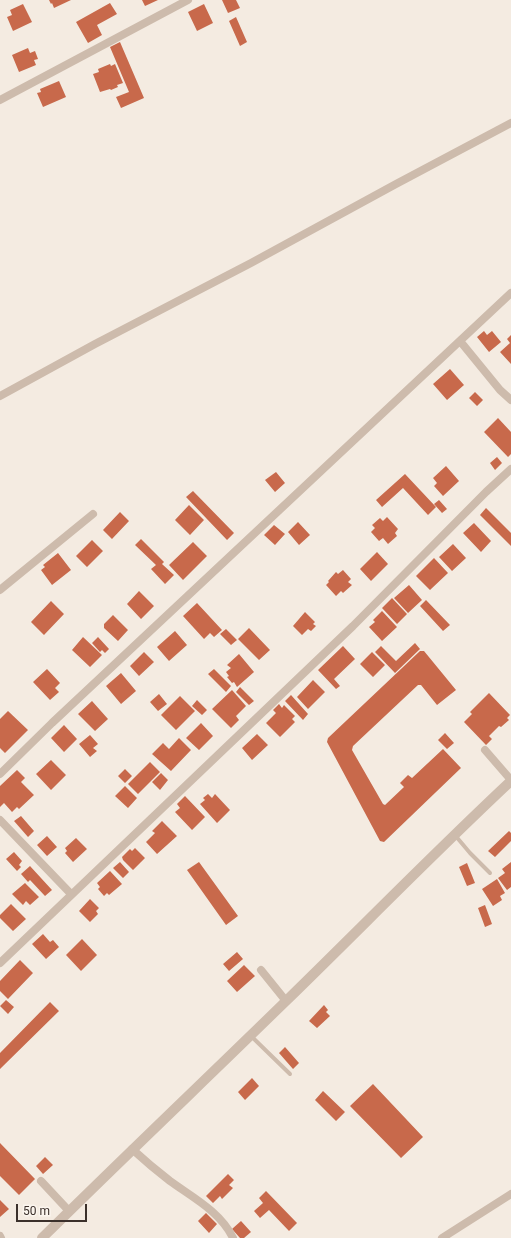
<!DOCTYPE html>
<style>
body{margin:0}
#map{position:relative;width:511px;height:1238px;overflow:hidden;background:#f4ebe1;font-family:Roboto,sans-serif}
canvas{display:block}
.scale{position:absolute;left:16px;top:1204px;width:71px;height:18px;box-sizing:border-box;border:2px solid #3b302b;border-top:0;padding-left:5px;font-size:12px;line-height:14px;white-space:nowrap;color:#3b302b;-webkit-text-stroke:3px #fbf5ee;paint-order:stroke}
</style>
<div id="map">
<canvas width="511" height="1238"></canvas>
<div class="scale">50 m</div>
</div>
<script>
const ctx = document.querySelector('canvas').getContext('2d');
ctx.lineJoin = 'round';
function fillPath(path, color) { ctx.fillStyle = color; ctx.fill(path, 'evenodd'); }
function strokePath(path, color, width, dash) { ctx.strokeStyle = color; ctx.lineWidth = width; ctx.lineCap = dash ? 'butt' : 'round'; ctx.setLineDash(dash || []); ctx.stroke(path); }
fillPath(new Path2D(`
 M49,0H71L54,8L52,3L51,4Z
 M142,0H158L145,6Z
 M222,0H236L240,8L228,13Z
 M110,3L117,14L97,25L102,35L88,43L76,22Z
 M23,4L32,22L13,31L7,17L12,15L10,10Z
 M204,4L213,23L197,31L188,12Z
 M236,17L247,42L240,46L229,21Z
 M120,42L144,98L121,108L116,97L129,92L110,47Z
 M28,48L30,53L35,51L38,59L34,60L36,65L19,72L12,55Z
 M110,64L111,66L115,64L123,83L117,85L118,87L111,90L110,89L100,92L93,74L99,72L98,69Z
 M59,81L66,97L43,107L37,93L41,92L40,89Z
 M484,331L487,335L492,331L501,342L489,352L477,337Z
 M511,335V364L500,352L510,343L507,339Z
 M450,369L464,385L447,400L433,384Z
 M475,392L483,400L477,406L469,398Z
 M498,418L511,432V454L508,457L484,432Z
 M497,457L502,463L495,470L490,463Z
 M446,466L459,481L443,496L434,486L437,483L433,478Z
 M276,472L285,483L275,492L265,480Z
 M405,474L436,507L428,515L403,488L382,507L376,500Z
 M193,491L234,533L227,540L186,497Z
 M439,500L447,509L442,513L434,504Z
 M189,505L204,520L190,535L175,520Z
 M486,508L511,533V546L480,515Z
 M120,512L129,521L112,539L103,530Z
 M387,517L398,529L395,533L397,536L388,544L383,538L379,541L371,532L375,528L372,525L380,518L383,521Z
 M298,522L310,535L299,545L288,532Z
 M474,523L491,541L481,552L463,533Z
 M274,525L285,534L275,545L264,535Z
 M141,539L164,562L162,564L174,575L165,584L151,569L156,565L135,545Z
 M92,540L103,551L87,567L76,556Z
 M193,542L207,556L183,580L169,565Z
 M453,544L466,558L452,571L439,557Z
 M377,552L388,564L371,581L360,569Z
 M58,553L71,570L52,585L41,570L45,567L43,565Z
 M434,558L448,573L430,590L416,576Z
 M343,570L351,579L348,582L352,585L343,593L341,591L336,596L326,585L329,582L328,581L336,572L338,574Z
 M409,585L422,600L408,613L394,598Z
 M139,591L154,606L141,619L127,604Z
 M392,598L407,614L397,624L382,608Z
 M426,600L450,625L443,631L420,606Z
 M51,601L64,614L44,635L31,622Z
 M197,603L222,630L214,637L210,633L204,639L183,616Z
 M382,611L397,627L382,641L369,627L375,622L373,620Z
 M305,612L315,622L313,624L316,626L311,631L308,629L302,635L293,626Z
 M113,615L128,630L118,641L104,628V624Z
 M249,628L270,650L259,660L238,639Z
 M226,629L237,640L231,645L220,634Z
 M175,631L187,645L169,661L157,647Z
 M83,637L102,655L90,667L72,650Z
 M98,637L109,649L105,653L102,650L100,652L92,643Z
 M415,643L420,649L395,673L375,652L381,646L396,661Z
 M343,646L355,659L334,679L340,686L336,689L318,670Z
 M420,651H424L456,690L437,705L421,685H418L353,746L352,750L383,804L385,805L404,787L400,783L408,775L412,778L443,749L461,768L384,842L380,841L327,742L328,738Z
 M144,652L154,662L139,676L130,666Z
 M372,652L385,665L373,677L360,664Z
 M239,654L254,672L237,687L234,682L232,683L227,677L229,676L226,672L231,668L227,665Z
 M47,669L60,683L55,688L59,692L50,700L33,682Z
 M214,669L231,686L226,692L208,674Z
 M121,673L136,691L121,704L106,686Z
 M313,680L325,692L308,709L297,697Z
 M240,687L254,701L249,705L236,692Z
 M232,690L246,706L236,716L239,720L231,728L212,709Z
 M489,693L510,715L507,718L509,720L501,727L499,726L489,736L492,739L486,745L464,722L472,714L470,712Z
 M159,694L167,704L158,711L150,702Z
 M291,695L308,714L303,720L285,701Z
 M180,696L195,711L176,730L161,715Z
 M197,700L207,710L202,715L192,706Z
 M92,701L108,719L95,731L78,714Z
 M279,704L282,708L284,705L295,716L292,719L295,722L280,737L266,723L276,713L273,710Z
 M8,711L28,730L5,753L0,748V719Z
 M201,723L213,736L199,750L186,738Z
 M64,725L77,739L64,752L51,738Z
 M445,733L454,743L447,749L438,740Z
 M257,734L268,745L252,760L242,748Z
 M90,735L98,744L93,748L97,751L90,757L79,744Z
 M179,738L191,750L171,771L152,754L163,743L169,749Z
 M51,760L66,775L51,790L36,774Z
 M150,762L160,772L138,794L128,784Z
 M125,769L132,776L125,783L118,776Z
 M17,770L25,778L21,782L34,795L19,809L17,807L12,812L4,803L0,807V786Z
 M161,773L168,780L160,790L152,782Z
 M125,786L137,798L128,808L115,796Z
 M208,794L212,798L215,794L230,810L217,823L200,804L205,800L203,798Z
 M185,796L205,817L192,830L175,812L180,808L177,804Z
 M21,816L34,831L28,837L14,821Z
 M162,821L177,836L157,854L146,842L155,833L152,831Z
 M509,831L511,833V841L495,857L488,851Z
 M47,836L57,847L47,856L37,845Z
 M76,838L87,849L73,862L65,853L67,851L65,848Z
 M135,848L145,858L133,870L123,860L122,857L130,849L132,851Z
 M14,852L22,861L19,865L21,867L17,871L6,859Z
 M120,862L129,872L123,878L113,868Z
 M199,862L238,916L226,925L187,870Z
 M511,862V887L507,890L498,878L505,873L502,869Z
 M467,863L475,883L467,886L459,867Z
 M30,866L52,890L45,896L30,880L28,882L21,874Z
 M110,871L122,884L109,895L107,893L104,896L98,889L100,887L97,883Z
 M497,879L505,893L500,896L502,900L493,906L482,889Z
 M25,883L39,897L30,905L26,901L23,905L12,894Z
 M90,899L99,908L96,911L98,914L90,922L79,911Z
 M11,904L26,919L13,931L0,918V915Z
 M485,905L492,924L485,927L478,908Z
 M43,934L50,942L53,940L59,947L46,959L32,944Z
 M82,939L97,955L81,971L66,955Z
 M237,952L243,959L229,971L223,964Z
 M20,960L33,973L8,999L0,991V981Z
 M244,965L255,976L237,992L227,981Z
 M6,1000L14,1007L8,1014L0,1006Z
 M50,1002L59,1011L0,1069V1053Z
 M324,1005L328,1010L326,1012L330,1016L317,1028L309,1021Z
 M285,1047L299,1063L293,1069L279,1053Z
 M252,1078L259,1086L245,1100L238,1092Z
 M373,1084L423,1137L401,1158L350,1106Z
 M323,1091L345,1112L336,1121L315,1100Z
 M0,1143L35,1179L19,1195L0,1176Z
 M45,1157L53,1165L43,1174L36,1166Z
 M228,1174L234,1180L229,1185L233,1188L222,1199L220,1196L213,1203L206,1196Z
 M266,1191L297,1223L289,1231L269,1210L260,1218L254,1211L263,1203L259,1198Z
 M0,1200L9,1209L0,1217Z
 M206,1213L217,1224L209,1233L198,1221Z
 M241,1221L251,1232L244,1238H240L232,1229Z`), '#c8694b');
strokePath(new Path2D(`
 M454,834L470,853L490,873
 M251,1036L290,1074`), '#cdbbac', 4);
strokePath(new Path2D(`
 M0,100L188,0
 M460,341L500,390L511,400
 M0,396L95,344L251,263L396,184L511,123
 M0,590L93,514
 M485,750L511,780
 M0,774L52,723L511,293
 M0,820L71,894
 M0,963L353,626L486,492L511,469
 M261,970L286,1001
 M132,1149C144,1160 157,1171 170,1181C192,1197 221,1212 233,1238
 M41,1181L69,1211
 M0,1236L1,1238
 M442,1238L511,1194`), '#cdbbac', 8);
strokePath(new Path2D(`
 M42,1238C122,1159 204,1081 285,1002C361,928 434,853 511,781`), '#cdbbac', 10);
</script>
